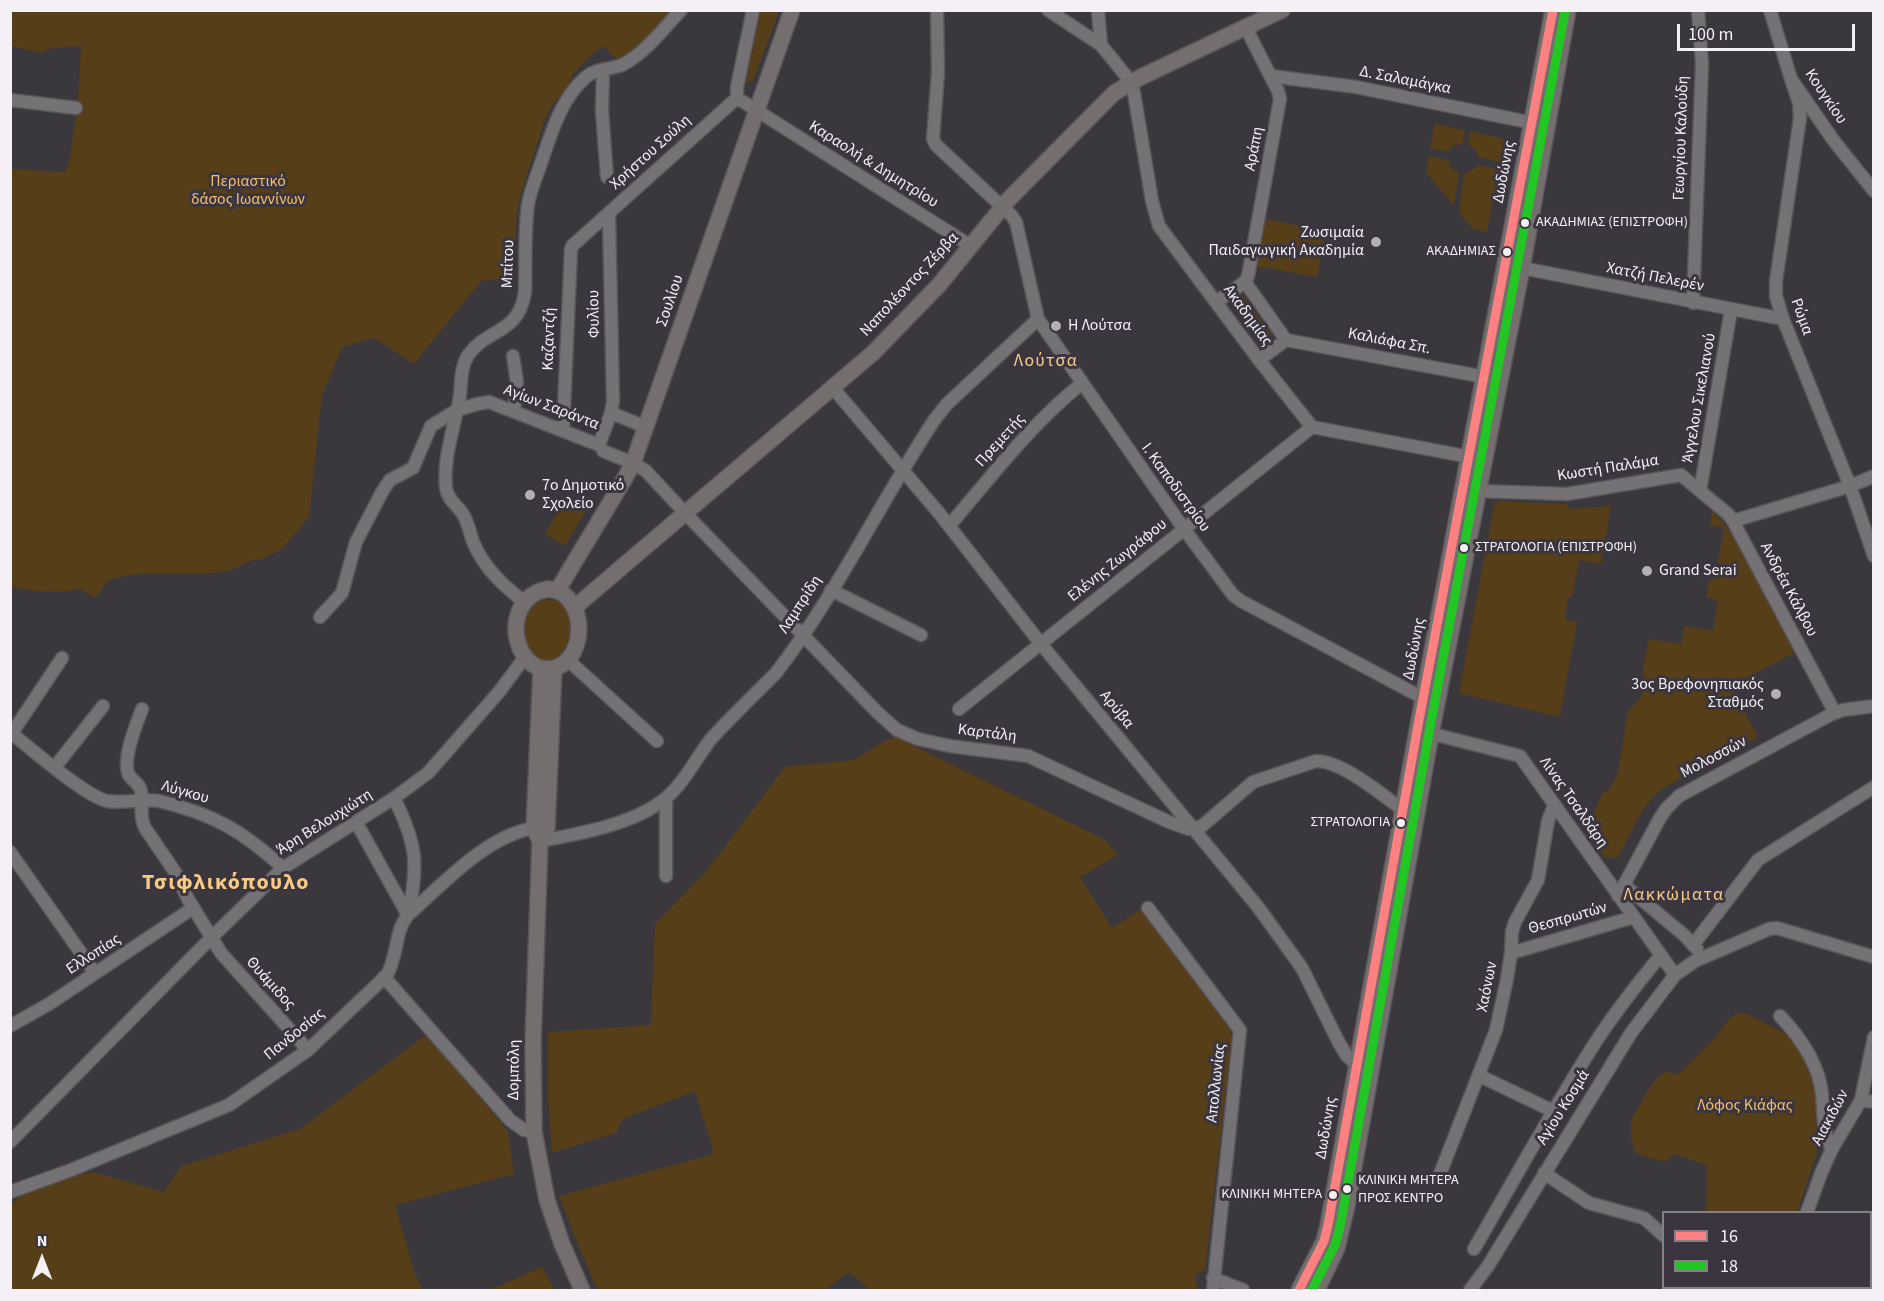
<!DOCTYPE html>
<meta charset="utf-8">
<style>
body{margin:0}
#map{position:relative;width:1884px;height:1301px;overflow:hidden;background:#3a373d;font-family:"Source Sans 3",sans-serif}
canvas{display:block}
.frame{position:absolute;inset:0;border:12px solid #f4f0f6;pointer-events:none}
.legend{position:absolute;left:1662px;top:1211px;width:210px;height:78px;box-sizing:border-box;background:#3b353f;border:2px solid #858088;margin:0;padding:8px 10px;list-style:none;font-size:18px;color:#f4f0f6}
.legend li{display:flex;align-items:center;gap:12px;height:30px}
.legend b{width:30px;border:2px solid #858088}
.north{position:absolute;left:12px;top:1229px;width:60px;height:60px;-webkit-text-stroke:4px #3b353f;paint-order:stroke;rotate:0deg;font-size:16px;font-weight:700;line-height:24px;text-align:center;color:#f4f0f6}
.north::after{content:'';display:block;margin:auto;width:21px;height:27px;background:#f4f0f6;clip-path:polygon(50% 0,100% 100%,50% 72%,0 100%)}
.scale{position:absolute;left:1677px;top:24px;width:178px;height:27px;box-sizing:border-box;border:3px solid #f4f0f6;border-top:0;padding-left:8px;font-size:18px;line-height:21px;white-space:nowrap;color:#f4f0f6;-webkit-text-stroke:4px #3b353f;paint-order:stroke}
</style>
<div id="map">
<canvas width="1884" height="1301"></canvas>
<div class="frame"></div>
<ul class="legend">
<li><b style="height:8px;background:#ff8080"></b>16</li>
<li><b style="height:8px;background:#23c723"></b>18</li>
</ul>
<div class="north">N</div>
<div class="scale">100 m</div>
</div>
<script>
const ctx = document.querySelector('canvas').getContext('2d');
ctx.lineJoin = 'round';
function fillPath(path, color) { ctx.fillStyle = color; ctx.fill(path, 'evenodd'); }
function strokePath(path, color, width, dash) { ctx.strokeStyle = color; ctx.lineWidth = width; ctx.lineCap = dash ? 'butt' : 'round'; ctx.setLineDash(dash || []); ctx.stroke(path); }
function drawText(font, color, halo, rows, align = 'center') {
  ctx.font = font + ' "Source Sans 3",sans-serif'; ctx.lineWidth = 6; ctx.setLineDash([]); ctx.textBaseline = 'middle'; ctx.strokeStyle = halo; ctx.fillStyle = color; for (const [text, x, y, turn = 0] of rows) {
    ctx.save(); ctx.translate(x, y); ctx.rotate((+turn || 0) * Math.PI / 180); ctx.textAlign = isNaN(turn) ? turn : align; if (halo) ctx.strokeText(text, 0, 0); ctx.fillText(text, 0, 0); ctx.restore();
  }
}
fillPath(new Path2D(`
 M11,11H677L642,46L619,59L613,56L604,46L597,50L573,74L570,85L553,104L546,116L520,197L517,212L513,277L481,281L414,364L374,338L342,347L322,395L309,517L282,549L260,560L254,559C243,564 233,571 220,572C195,576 124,568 106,583C102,587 100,594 95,598L80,589C62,594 29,592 11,586V169L65,172L69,163L78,103L81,46L47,49L42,53L11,46Z
 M759,11H779L753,81L746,82Z
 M1435,124L1465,130L1463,143L1453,146L1449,152L1430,148Z
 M1470,131L1504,139L1500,162L1478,157L1476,150L1468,144Z
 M1429,156L1448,160L1450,167L1459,173L1454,206L1426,172Z
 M1477,165L1499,169L1487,232L1473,229L1459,212L1464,174L1472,170Z
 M1264,219L1326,231L1317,277L1256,266Z
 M1242,294L1272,335L1261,343L1232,302Z
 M566,497L587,509L565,546L545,534Z
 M1495,501L1567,504L1570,509L1611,506L1601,564L1579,560L1572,597H1568L1565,620L1577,622L1560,717L1459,693Z
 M1712,511L1721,519L1741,547L1796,652L1731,686L1758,737L1662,789C1640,807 1631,833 1618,858H1605L1586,831L1603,792H1608L1618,772L1628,711L1642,697L1644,678L1643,667L1649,639L1681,644L1684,626L1713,631L1718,600L1706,597L1709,579H1715L1724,528L1710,525Z
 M544,600C590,595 569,681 535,657C521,647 519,619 531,607C535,603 539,602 544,600Z
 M896,737L1105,840L1118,855L1080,877L1112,928L1143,908L1230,1029L1232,1038L1205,1270L1196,1274L1197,1290H870L849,1272L825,1290H598L581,1252L559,1196L714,1154L695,1091L623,1119L616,1133L552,1153L548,1100V1034L550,1032L651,1025L655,924L708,869L785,767L854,760L888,739Z
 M1737,1013L1747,1014L1783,1032L1796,1044L1806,1060L1816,1099L1817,1153L1797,1212H1706L1707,1165L1674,1154L1664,1162L1635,1153L1631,1138V1120L1650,1087L1660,1075L1667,1071L1678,1075L1717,1036L1728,1020Z
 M427,1034L508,1131L514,1174L395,1205L415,1274L423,1290H11V1205L20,1196L37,1188L66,1178L94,1172L164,1192L181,1166L300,1129Z
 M542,1267L555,1290H490Z`), '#563f18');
const minor = new Path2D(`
 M937,10L938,72L933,139L936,145L1012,216L1016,222L1038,319L1184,529L1233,595L1241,601L1423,698
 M1048,10L1101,45L1131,82L1134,93L1152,201L1159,226L1259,360L1312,427
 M1098,10L1101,45
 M1770,10L1791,79L1834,141L1874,191
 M603,70L602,111L607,177
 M1271,76L1356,87L1533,123
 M1791,79L1799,103L1800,118L1776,281V296L1783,319L1850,486L1874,556
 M737,98V87L753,10
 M10,100L76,108
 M1522,268L1783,319
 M1245,282L1248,276L1280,99L1278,91L1246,28
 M1216,302L1245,282L1286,340L1485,377
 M1693,303L1702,64L1698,10
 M513,356L517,382L514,411
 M1259,360L1286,340
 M833,388L939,513L1041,644L1258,907L1302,968L1339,1043L1347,1056L1356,1064
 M611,413L646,427
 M563,430L571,249L572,246L737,98L971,246
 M603,451L633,463L646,471L685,513L878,713L897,730L918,739L950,746L1028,756L1169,822L1189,829L1202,826L1253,782L1316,761C1342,761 1381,794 1403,810
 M1479,491L1567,494L1681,475L1729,515L1733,521L1835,713
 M1700,491L1731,310
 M1733,521L1850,486L1874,476
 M949,526C991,477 1031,424 1081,384
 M831,590L921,635
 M524,602C503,585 485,569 474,544C470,535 469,526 465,518C460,506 448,502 446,488C443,460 453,430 459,402C462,386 459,368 469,354C488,328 519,334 525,292C526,263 524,233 528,205C530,191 536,178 540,166C551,135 560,99 586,77C596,68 612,70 624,64C646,52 663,29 681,10
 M320,617L342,593L356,542L382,492L390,480L413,468L431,426L457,410L477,404L489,402L599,445L611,413L613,401L609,215
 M569,661L657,741
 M142,709C136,726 123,756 128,773C131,781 139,782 141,791C143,804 139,816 145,828L175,872L188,899L221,953L308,1050
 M959,709L1312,427L1470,457
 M10,732C30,748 85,796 107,801C124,804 142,798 159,801C213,814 243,831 283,868
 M1425,732L1520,756L1675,975
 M12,733L62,658
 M55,767L103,706
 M394,798C417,844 419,865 408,915
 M666,798V876
 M356,822L408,915
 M540,841C579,834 635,824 666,798C685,782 696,758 711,739C732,716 754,695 776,673C837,594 880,502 935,419L947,404L1038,319
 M10,852L95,973
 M1624,885L1684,935L1697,949
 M1618,896L1660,818L1666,809L1679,796L1830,715L1843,710L1874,706
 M1148,908L1240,1030L1213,1290
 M1693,945L1758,860L1874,787
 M1511,953L1634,917
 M384,977L510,1120L524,1130L534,1132
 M1780,1016C1800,1037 1819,1064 1822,1094C1824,1113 1822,1131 1832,1149
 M10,1026L49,1004L193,908
 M1480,1076L1553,1111
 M1861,1100L1874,1102
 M10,1142L212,937L283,868L394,798L428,773L499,692L525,657
 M1544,1173L1589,1203L1644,1218L1664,1236
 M1440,1174L1496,1030L1507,979L1511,953L1512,932L1515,922L1538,880L1548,821L1554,805
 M10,1192L71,1170L229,1105L308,1050L387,975C398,956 394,932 408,915C444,883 486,836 534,828
 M1807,1212L1822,1171L1832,1149L1861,1100L1874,1037
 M1474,1249C1514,1180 1552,1110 1595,1043C1615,1012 1638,983 1661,955
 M1213,1278L1243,1290
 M1714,1288L1716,1290
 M1470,1290L1488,1266L1631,1033L1675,975L1695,961L1769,929L1777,928L1874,957
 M1683,1290V1288
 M1781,1290L1782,1288`);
const major = new Path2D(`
 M548,589C591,592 588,671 545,669C536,668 528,662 523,654C508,629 517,594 548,589Z
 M557,591L625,478L633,463L792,10
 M575,607L873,353L939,285L1009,199L1114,93L1141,77L1282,10
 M541,668L534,828L540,841L533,1042L534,1132L547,1200L562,1244L582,1290
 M540,841L547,828L554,668
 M1299,1290L1324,1241L1328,1225L1419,720L1553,10
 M1317,1290L1337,1248L1347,1206L1431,734L1522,268L1568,10`);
strokePath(minor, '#59565b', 15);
strokePath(major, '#59565b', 18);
strokePath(minor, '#747275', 12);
strokePath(major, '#746e6e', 15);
strokePath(new Path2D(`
 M1299,1290L1324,1241L1328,1225L1419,720L1553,10`), '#ff8080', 9);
strokePath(new Path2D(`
 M1312,1290L1335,1245L1340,1227L1431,722L1565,12`), '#23c723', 9);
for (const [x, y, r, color] of [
 [1525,223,5,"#f4f0f6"],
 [1376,242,6,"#b3afb5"],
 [1507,252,5,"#f4f0f6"],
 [1056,326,6,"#b3afb5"],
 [530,495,6,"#b3afb5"],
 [1464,548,5,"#f4f0f6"],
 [1647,571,6,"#b3afb5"],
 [1776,694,6,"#b3afb5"],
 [1401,823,5,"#f4f0f6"],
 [1347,1189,5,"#f4f0f6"],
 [1333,1195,5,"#f4f0f6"]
]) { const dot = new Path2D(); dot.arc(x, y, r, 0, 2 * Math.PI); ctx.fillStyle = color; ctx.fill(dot); strokePath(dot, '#3b353f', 2); }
drawText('14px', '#f4f0f6', '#3b353f', [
 ["ΑΚΑΔΗΜΙΑΣ (ΕΠΙΣΤΡΟΦΗ)",1536,223],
 ["ΑΚΑΔΗΜΙΑΣ",1496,252,"right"],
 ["ΣΤΡΑΤΟΛΟΓΙΑ (ΕΠΙΣΤΡΟΦΗ)",1475,548],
 ["ΣΤΡΑΤΟΛΟΓΙΑ",1390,823,"right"],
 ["ΚΛΙΝΙΚΗ ΜΗΤΕΡΑ",1358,1181],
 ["ΠΡΟΣ ΚΕΝΤΡΟ",1358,1199],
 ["ΚΛΙΝΙΚΗ ΜΗΤΕΡΑ",1322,1195,"right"]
], 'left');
drawText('16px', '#f4f0f6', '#3b353f', [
 ["Δ. Σαλαμάγκα",1405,81,11],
 ["Κουγκίου",1825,97,56],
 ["Γεωργίου Καλούδη",1682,138,-88],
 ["Αράπη",1255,149,-79],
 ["Χρήστου Σούλη",651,153,-42],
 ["Καραολή & Δημητρίου",873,165,32],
 ["Δωδώνης",1505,172,-79],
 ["Μπίτου",509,264,-88],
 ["Χατζή Πελερέν",1655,278,11],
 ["Ναπολέοντος Ζέρβα",910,285,-47],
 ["Σουλίου",671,301,-71],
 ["Φυλίου",595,314,-91],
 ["Ακαδημίας",1247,316,54],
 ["Ρώμα",1801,317,70],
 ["Καζαντζή",550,339,-88],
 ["Καλιάφα Σπ.",1389,342,11],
 ["Άγγελου Σικελιανού",1700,398,-80],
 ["Αγίων Σαράντα",551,408,21],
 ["Πρεμετής",1001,441,-48],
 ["Κωστή Παλάμα",1608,469,-9],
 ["Ι. Καποδιστρίου",1175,488,54],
 ["Ελένης Ζωγράφου",1118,561,-39],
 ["Ανδρέα Κάλβου",1788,590,62],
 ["Λαμπρίδη",801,605,-57],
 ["Δωδώνης",1415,649,-79],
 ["Αρύβα",1116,710,51],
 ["Καρτάλη",987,734,7],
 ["Μολοσσών",1714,758,-28],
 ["Λύγκου",185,793,16],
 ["Λίνας Τσαλδάρη",1573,803,55],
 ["Άρη Βελουχιώτη",325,823,-32],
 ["Θεσπρωτών",1568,919,-16],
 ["Ελλοπίας",94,955,-33],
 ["Θυάμιδος",270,984,48],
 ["Χαόνων",1488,987,-79],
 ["Πανδοσίας",295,1035,-39],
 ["Δομπόλη",515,1070,-89],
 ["Απολλωνίας",1217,1083,-84],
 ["Αγίου Κοσμά",1564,1108,-58],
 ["Αιακιδών",1831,1118,-62],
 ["Δωδώνης",1327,1128,-80]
]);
drawText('16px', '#f3be68', '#3b353f', [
 ["Περιαστικό",248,182],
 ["δάσος Ιωαννίνων",248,200],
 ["Λόφος Κιάφας",1745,1106]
]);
drawText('16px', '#f4f0f6', '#3b353f', [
 ["Ζωσιμαία",1364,233,"right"],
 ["Παιδαγωγική Ακαδημία",1364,251,"right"],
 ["Η Λούτσα",1068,326],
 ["7ο Δημοτικό",542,486],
 ["Σχολείο",542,504],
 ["Grand Serai",1659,571],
 ["3ος Βρεφονηπιακός",1764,685,"right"],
 ["Σταθμός",1764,703,"right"]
], 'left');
ctx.letterSpacing = '1.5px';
drawText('18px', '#f7ca86', '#3b353f', [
 ["Λούτσα",1046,362],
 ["Λακκώματα",1674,896]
]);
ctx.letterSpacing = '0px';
ctx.letterSpacing = '1.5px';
drawText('bold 22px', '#f7ca86', '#3b353f', [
 ["Τσιφλικόπουλο",226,884]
]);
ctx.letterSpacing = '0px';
</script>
